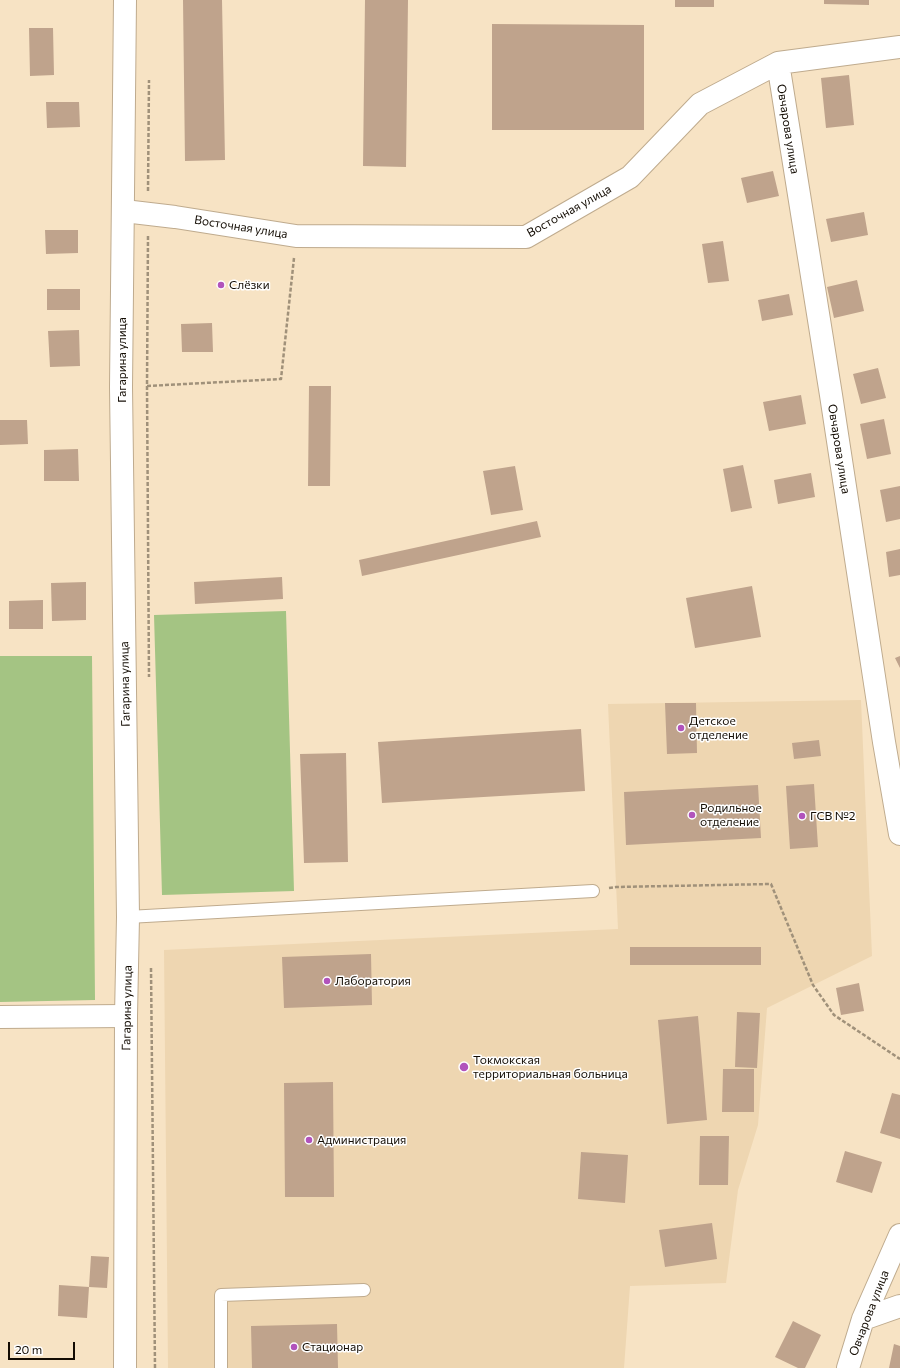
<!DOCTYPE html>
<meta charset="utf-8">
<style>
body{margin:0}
#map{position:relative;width:900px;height:1368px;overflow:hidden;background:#f7e3c4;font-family:Commissioner,sans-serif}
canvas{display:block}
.scale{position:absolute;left:8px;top:1342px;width:67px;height:18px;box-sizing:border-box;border:2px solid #130c03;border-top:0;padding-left:5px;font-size:12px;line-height:14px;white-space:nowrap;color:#130c03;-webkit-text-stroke:3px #fff;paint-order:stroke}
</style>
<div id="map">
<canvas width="900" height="1368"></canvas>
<div class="scale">20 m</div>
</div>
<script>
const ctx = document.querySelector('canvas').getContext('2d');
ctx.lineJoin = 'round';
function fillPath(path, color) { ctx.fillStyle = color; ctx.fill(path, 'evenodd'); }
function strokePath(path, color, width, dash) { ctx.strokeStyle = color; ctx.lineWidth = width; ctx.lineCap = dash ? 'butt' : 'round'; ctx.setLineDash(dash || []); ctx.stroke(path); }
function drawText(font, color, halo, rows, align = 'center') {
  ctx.font = font + ' Commissioner,sans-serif'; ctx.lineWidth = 3; ctx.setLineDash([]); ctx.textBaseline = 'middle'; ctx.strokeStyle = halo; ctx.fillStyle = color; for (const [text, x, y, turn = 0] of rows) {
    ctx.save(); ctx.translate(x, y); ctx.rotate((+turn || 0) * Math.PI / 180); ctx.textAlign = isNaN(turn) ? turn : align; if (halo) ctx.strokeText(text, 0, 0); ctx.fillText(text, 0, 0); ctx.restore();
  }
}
fillPath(new Path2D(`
 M861,700L872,956L767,1008L758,1125L738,1190L726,1283L630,1286L624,1368H168L164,950L618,929L608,704Z`), '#eed6b1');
fillPath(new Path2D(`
 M286,611L294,891L162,895L154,615Z
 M0,656H92L95,1000L0,1002Z`), '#a4c483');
fillPath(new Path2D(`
 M183,0H222L225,160L185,161Z
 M365,0H408L406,167L363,166Z
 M675,0H714V7H675Z
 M824,0H869V5L824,4Z
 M492,24L644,25V130H492Z
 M29,28H53L54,75L30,76Z
 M849,75L854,125L826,128L821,78Z
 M46,102H79L80,127L47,128Z
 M773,171L779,196L747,203L741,178Z
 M864,212L868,235L831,242L826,219Z
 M45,230H78V253L46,254Z
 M723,241L729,281L708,283L702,244Z
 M857,280L864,311L834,318L827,287Z
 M47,289H80V310H47Z
 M789,294L793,315L762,321L758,300Z
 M212,323L213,352H182L181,324Z
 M79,330L80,366L50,367L48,331Z
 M878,368L886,398L861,404L853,374Z
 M309,386H331L330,486H308Z
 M801,395L806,424L769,431L763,402Z
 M884,419L891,454L867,459L860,424Z
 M0,420H27L28,444L0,445Z
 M78,449L79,481H44V450Z
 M743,465L752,508L731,512L723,469Z
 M515,466L523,510L491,515L483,471Z
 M811,473L815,497L778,504L774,480Z
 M900,486V519L886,522L880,490Z
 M537,521L541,537L362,576L359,560Z
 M900,549V575L889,577L886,552Z
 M282,577L283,599L195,604L194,582Z
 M86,582V620L52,621L51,583Z
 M752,586L761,637L695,648L686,598Z
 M43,600V629H9V601Z
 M900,656V668L895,658Z
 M665,703H696L697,753L667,754Z
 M581,729L585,791L382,803L378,742Z
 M819,740L821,756L794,759L792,743Z
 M346,753L348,862L304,863L300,754Z
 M814,784L818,847L790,849L786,786Z
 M758,785L761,838L626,845L624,792Z
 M630,947H761V965H630Z
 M371,954L372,1005L284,1008L282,957Z
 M859,983L864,1011L841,1015L836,988Z
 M737,1012L760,1013L757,1068L735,1067Z
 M698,1016L707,1120L667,1124L658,1020Z
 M723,1069H754V1112H722Z
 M333,1082L334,1197H285L284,1083Z
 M892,1093L900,1095V1139L880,1133Z
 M700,1136H729L728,1185H699Z
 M845,1151L882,1162L872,1193L836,1182Z
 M581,1152L628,1155L625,1203L578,1199Z
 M712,1223L717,1259L665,1267L659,1230Z
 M91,1256L109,1257L107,1288L89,1287L87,1318L58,1316L59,1285L89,1287Z
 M793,1321L821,1335L805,1368H798L775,1357Z
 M337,1324L338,1368H252L251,1326Z
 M894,1344L900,1346V1368H889Z`), '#bfa38c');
const lane = new Path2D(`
 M128,917L593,891
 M221,1368V1295L364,1290`);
const street = new Path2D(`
 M778,63L831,395L884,742L900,834
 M124,211L175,217L296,236L526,237L630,177L700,104L778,63L900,47
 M0,1017L126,1016
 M863,1319L900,1306
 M848,1368L863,1319L900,1235`);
const secondary = new Path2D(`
 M125,0L121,387L128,917L126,1016L125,1368`);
strokePath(lane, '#bfab8e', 14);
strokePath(street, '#bfab8e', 24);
strokePath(secondary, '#bfab8e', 24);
strokePath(new Path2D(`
 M148,191L149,80
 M148,236L147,386L149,677
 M147,386L281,379L294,258
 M609,888L616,887L771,884L813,985L834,1015L900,1059
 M151,968L155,1368`), '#a0917a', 2.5, [4, 2]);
strokePath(lane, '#fff', 12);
strokePath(street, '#fff', 22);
strokePath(secondary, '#fff', 22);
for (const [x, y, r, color] of [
 [221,285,4,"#b153bc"],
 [681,728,4,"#b153bc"],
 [692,815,4,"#b153bc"],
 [802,816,4,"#b153bc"],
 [327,981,4,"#b153bc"],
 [464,1067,5,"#b153bc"],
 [309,1140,4,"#b153bc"],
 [294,1347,4,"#b153bc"]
]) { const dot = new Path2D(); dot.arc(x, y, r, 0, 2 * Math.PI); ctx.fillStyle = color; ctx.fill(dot); strokePath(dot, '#fff', 1.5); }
drawText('12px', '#130c03', '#fff', [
 ["Овчарова улица",788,129,81],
 ["Восточная улица",569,211,-29],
 ["Восточная улица",241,227,9],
 ["Гагарина улица",122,360,-90],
 ["Овчарова улица",839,449,81],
 ["Гагарина улица",125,684,-91],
 ["Гагарина улица",127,1008,-89],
 ["Овчарова улица",869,1313,-69]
]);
drawText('12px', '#130c03', '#fff', [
 ["Слёзки",229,285],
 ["Детское",689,721],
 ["отделение",689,735],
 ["Родильное",700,808],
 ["отделение",700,822],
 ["ГСВ №2",810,816],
 ["Лаборатория",335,981],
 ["Токмокская",473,1060],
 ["территориальная больница",473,1074],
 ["Администрация",317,1140],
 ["Cтационар",302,1347]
], 'left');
</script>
